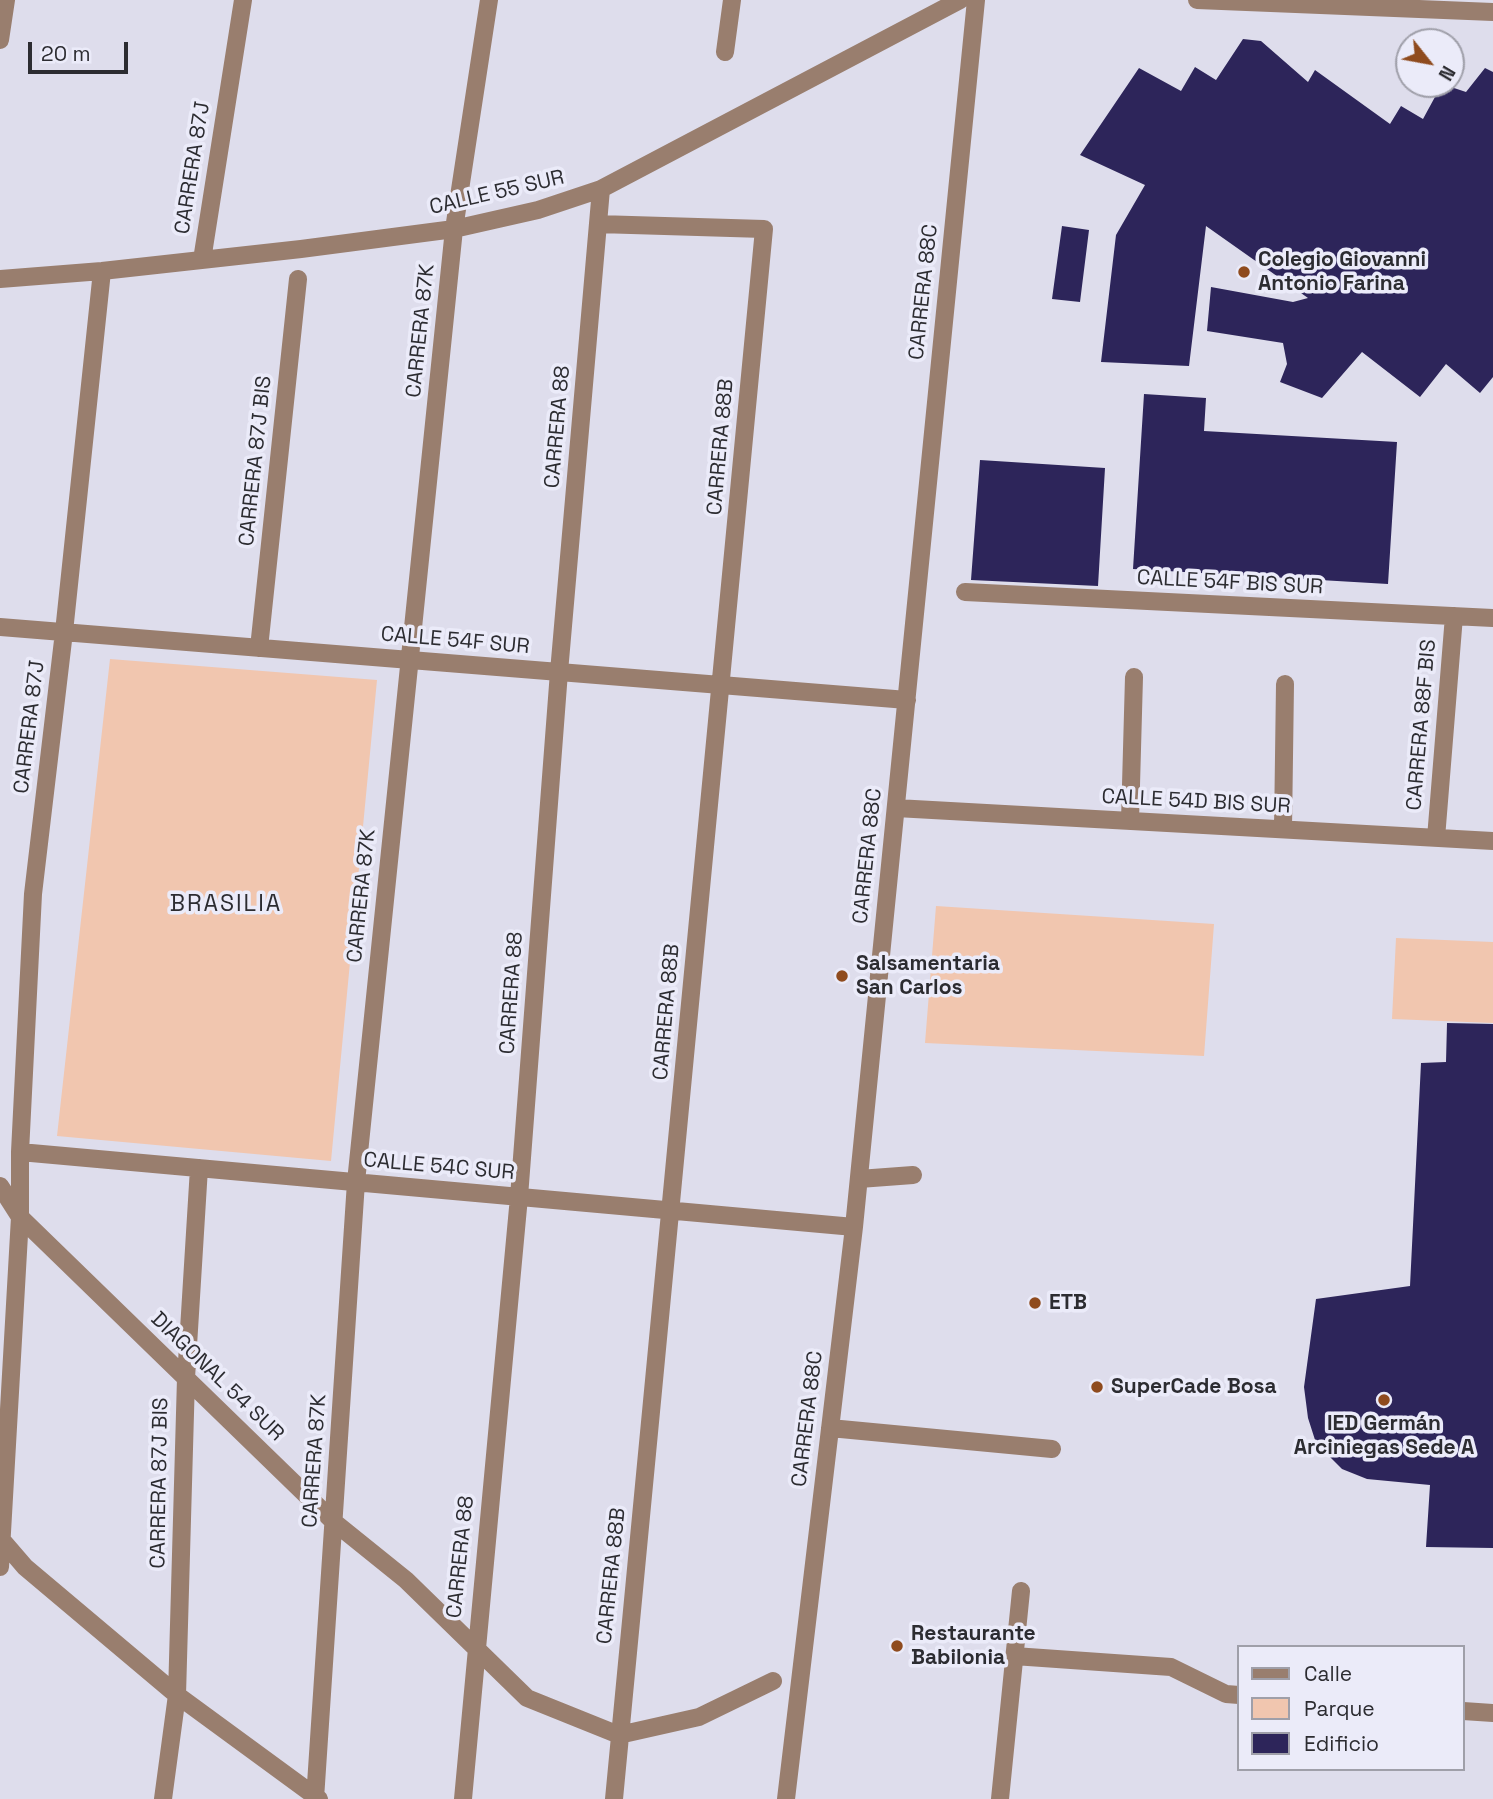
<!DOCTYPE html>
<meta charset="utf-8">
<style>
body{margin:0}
#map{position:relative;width:1493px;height:1799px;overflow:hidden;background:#deddec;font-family:"Space Grotesk",sans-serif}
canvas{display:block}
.legend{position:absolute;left:1237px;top:1645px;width:228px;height:126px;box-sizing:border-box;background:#ebebf9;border:2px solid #9f9fa9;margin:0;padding:9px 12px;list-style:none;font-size:21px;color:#2c2c31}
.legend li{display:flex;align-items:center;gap:14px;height:35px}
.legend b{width:35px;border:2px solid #9f9fa9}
.north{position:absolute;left:1395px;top:28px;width:70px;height:70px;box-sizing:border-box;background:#ebebf9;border:2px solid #9f9fa9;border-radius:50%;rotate:121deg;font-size:19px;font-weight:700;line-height:28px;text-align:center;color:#2c2c31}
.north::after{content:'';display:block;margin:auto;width:24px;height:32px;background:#8f4b1e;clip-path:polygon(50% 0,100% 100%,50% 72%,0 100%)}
.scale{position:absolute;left:28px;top:42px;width:100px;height:32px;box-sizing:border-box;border:4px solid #2c2c31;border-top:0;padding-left:9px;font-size:21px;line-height:24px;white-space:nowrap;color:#2c2c31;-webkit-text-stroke:5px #ebebf9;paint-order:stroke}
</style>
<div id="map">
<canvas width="1493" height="1799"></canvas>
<ul class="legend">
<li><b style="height:9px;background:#997e6e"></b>Calle</li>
<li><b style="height:19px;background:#f1c6af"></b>Parque</li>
<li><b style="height:19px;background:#2d255a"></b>Edificio</li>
</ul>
<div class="north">N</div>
<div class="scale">20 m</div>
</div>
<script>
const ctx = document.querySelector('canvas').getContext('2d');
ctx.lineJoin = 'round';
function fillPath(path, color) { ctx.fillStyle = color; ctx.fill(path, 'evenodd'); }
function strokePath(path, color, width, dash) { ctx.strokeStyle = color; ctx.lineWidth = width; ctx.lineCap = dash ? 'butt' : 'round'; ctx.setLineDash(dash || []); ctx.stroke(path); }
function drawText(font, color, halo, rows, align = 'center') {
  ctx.font = font + ' "Space Grotesk",sans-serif'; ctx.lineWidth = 7; ctx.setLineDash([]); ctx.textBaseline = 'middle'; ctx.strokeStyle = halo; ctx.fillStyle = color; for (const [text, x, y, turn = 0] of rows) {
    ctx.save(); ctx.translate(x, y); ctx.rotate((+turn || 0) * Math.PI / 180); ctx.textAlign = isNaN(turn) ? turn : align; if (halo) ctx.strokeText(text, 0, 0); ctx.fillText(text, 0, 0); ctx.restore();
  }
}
fillPath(new Path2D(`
 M110,659L377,680L331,1161L57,1136Z
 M936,906L1214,924L1204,1056L925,1043Z
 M1396,938L1493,942V1023L1392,1019Z`), '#f1c6af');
fillPath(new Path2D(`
 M1243,39L1261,41L1308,82L1315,70L1390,124L1401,106L1423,119L1442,84L1466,92L1485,68L1493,72V377L1480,393L1446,364L1420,397L1362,352L1322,398L1280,382L1287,364L1283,343L1207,331L1211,287L1293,302L1308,298L1206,226L1189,366L1101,362L1116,235L1145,185L1080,155L1139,68L1181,91L1195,67L1216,80Z
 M1062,226L1089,230L1080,302L1052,299Z
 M1144,394L1206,398L1204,431L1397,442L1388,584L1133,569Z
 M980,460L1105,468L1098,586L971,580Z
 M1447,1023L1493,1024V1548L1426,1547L1430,1485L1367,1479L1342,1469L1316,1443L1308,1418L1304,1387L1316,1299L1410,1286L1421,1063L1446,1062Z`), '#2d255a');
strokePath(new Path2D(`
 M1197,0L1493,12
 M0,40L6,0
 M725,52L732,0
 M598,224L764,229L614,1799
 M202,260L243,0
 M0,279L102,271L301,249L454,229L538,210L601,189L960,0
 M965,592L1493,618
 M0,627L907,700
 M259,648L298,279
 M896,808L1493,841
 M1130,821L1134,677
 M1283,829L1285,684
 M1436,838L1454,616
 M20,1152L854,1227
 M859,1179L913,1175
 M0,1186L20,1217L334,1522L406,1580L527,1698L619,1735L699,1717L773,1681
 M830,1428L1052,1449
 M0,1538L25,1567L177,1695L319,1799
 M0,1567L20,1217V1152L33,894L64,632L102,271
 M1014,1656L1171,1667L1226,1694L1239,1695
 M1463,1711L1493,1713
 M163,1799L177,1695L186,1378L199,1168
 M315,1799L356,1182L454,229L489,0
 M463,1799L519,1197L559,672L601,189
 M786,1799L854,1227L976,0
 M1000,1799L1021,1591`), '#997e6e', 18);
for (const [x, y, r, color] of [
 [1244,272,7,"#8f4b1e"],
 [842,976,7,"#8f4b1e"],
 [1035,1303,7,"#8f4b1e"],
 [1097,1387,7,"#8f4b1e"],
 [1384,1400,7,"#8f4b1e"],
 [897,1646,7,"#8f4b1e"]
]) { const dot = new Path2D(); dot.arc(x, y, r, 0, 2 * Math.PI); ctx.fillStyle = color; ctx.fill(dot); strokePath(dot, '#ebebf9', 2.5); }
drawText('21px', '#2c2c31', '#ebebf9', [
 ["CARRERA 87J",193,168,-81],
 ["CALLE 55 SUR",497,193,-13],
 ["CARRERA 88C",924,292,-84],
 ["CARRERA 87K",421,331,-84],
 ["CARRERA 88",558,427,-85],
 ["CARRERA 88B",721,447,-85],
 ["CARRERA 87J BIS",256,461,-84],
 ["CALLE 54F BIS SUR",1230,583,3],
 ["CALLE 54F SUR",455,641,5],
 ["CARRERA 88F BIS",1422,725,-85],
 ["CARRERA 87J",30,727,-83],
 ["CALLE 54D BIS SUR",1196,802,3],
 ["CARRERA 88C",868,856,-84],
 ["CARRERA 87K",362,896,-84],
 ["CARRERA 88",512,993,-86],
 ["CARRERA 88B",667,1012,-85],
 ["CALLE 54C SUR",439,1167,5],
 ["DIAGONAL 54 SUR",217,1377,44],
 ["CARRERA 88C",808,1419,-83],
 ["CARRERA 87K",315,1461,-86],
 ["CARRERA 87J BIS",160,1483,-89],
 ["CARRERA 88",461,1557,-84],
 ["CARRERA 88B",612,1576,-84]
]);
drawText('bold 21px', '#2c2c31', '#ebebf9', [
 ["Colegio Giovanni",1258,260],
 ["Antonio Farina",1258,284],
 ["Salsamentaria",856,964],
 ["San Carlos",856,988],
 ["ETB",1049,1303],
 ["SuperCade Bosa",1111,1387],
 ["IED Germán",1384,1424,"center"],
 ["Arciniegas Sede A",1384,1448,"center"],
 ["Restaurante",911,1634],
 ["Babilonia",911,1658]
], 'left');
ctx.letterSpacing = '2px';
drawText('23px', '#2c2c31', '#ebebf9', [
 ["BRASILIA",226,905]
]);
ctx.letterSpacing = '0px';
</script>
